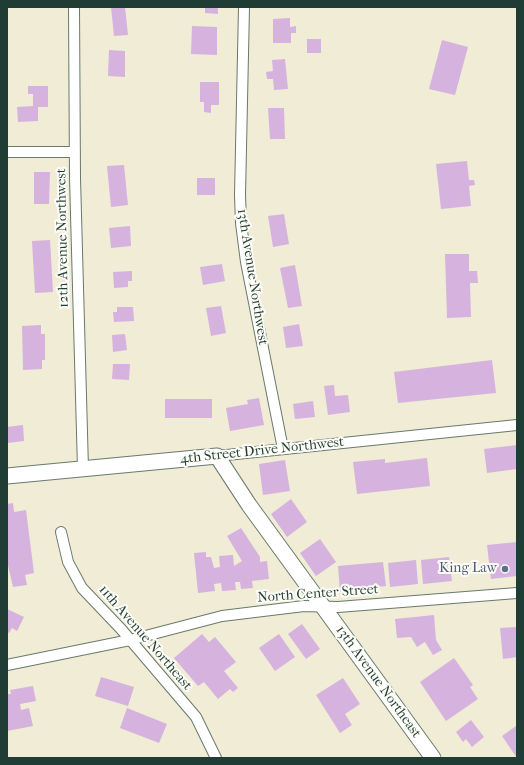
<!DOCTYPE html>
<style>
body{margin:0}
#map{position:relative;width:524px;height:765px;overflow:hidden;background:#f0ecd5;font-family:"IM FELL French Canon",serif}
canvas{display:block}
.frame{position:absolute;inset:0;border:8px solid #1f3d34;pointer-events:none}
</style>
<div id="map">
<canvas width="524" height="765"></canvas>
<div class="frame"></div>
</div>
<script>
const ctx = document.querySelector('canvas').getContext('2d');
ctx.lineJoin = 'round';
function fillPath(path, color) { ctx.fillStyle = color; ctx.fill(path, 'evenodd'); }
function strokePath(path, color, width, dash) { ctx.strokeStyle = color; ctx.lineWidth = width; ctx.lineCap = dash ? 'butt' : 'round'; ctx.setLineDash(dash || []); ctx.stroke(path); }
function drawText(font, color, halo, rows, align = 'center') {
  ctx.font = font + ' "IM FELL French Canon",serif'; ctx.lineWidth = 4; ctx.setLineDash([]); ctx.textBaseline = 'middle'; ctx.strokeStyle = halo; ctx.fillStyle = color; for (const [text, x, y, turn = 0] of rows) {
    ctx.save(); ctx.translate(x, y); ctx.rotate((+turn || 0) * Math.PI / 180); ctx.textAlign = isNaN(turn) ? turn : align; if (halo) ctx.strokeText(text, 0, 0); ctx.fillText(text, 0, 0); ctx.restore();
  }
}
fillPath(new Path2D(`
 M111,7H125L128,35L114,36Z
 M205,7H218V14L205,13Z
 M290,18V27L296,26V33H291V43H273V19Z
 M192,26L217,27V55L191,54Z
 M307,39H321V53H307Z
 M442,40L468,47L455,95L429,89Z
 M109,50L125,51V77L108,76Z
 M285,59L288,89L274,90L273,79H267L266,72L273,71L272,60Z
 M200,82H219V105H211V113L204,112V102H200Z
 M28,86H48V107H38V121L18,122L17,107L33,106V94H28Z
 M268,108H284L285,139H270Z
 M467,161L469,180H474L475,185L469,186L471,206L441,209L436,164Z
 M124,165L128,205L111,207L107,166Z
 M34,172H50L49,204H34Z
 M197,178H215V195H197Z
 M284,214L289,244L273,247L268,216Z
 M130,226L131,246L111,248L109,228Z
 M50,240L53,292L35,293L32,241Z
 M445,254H469V271H477L478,283H470L471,317L447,318Z
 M222,264L225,281L203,285L200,267Z
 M295,265L302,306L288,308L280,268Z
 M132,271V281H128V287L114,288L113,272Z
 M221,306L226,333L211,336L206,308Z
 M117,307H133L134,321L114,322L113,312H117Z
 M299,324L303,346L286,348L283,327Z
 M41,325V334H45V360H42V369L23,370L22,326Z
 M125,334L127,350L113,352L112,335Z
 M492,360L496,393L398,403L394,372Z
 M113,364H130L129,380L112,379Z
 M334,385L335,396L348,395L350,412L328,415L324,386Z
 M259,398L264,425L230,431L226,408L248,404L247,400Z
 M165,399H212V418H165Z
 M313,401L315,417L295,419L293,404Z
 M23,425L24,441L7,443V427Z
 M517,445V469L487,473L484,449Z
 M427,458L430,486L357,494L353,462L385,459V463Z
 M285,460L290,491L263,495L259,464Z
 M291,499L307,522L287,537L271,514Z
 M13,503L14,512L26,510L34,573L25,575L27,585L13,587L7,561V504Z
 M241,528L260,557V562L267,561L269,579L252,581L253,588L241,589L240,582H235L236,590L222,591L221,583L214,584L215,591L198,593L194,553L206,552V557H211L214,568L220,567L219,556L233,555L234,566L242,561L227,536Z
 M320,539L336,562L316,576L300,553Z
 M517,542V576L491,579L487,545Z
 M449,557L452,581L423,584L421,560Z
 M416,560L418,584L390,587L388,563Z
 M383,562L386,586L340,591L338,566Z
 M7,609L24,617L17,631L12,628L9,633L7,632Z
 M434,615L436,640L442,650L433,655L425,642L417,647L411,637L397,638L395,619Z
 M302,624L320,649L306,659L288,634Z
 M517,627V657L503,659L500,628Z
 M202,634L209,642L215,637L236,662L224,671L238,688L233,692L230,689L218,699L204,682L198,686L174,658Z
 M279,634L295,657L275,671L259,648Z
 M454,658L473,685L470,687L478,699L446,721L420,682Z
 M101,677L134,687L128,706L95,696Z
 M343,678L360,704L345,714L352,725L340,733L316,695Z
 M33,686L36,701L20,704L21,710L29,708L33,726L7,731V694H11L10,690Z
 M127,708L167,724L159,743L120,728Z
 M471,720L484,737L472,747L466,739L463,742L456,732Z
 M516,726L517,727V758L502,736Z`), '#d5b3de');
const minor = new Path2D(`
 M74,7L75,178L83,469
 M244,7L240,195L241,223L246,262L283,449
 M7,152H75
 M217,456L517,425
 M61,532L68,562L82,588L121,629L196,717L216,758
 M7,665L130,640L222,616L304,606L338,607L517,593`);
const secondary = new Path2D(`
 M7,476L217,456L249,505L433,758`);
strokePath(minor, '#687a6c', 12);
strokePath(secondary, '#687a6c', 17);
strokePath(minor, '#fff', 10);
strokePath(secondary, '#fff', 15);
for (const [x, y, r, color] of [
 [505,569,4,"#5c6f8a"]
]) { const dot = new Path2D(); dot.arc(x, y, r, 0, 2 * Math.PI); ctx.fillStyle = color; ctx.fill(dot); strokePath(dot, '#fdfcf7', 1.5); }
drawText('14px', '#1f3d34', '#fdfcf7', [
 ["12th Avenue Northwest",63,238,-91],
 ["13th Avenue Northwest",252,277,81],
 ["4th Street Drive Northwest",262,451,-6],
 ["North Center Street",318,594,-4],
 ["11th Avenue Northeast",145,638,49],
 ["13th Avenue Northeast",378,682,54]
]);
drawText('14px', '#4e5e75', '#fdfcf7', [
 ["King Law",497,569]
], 'right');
</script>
